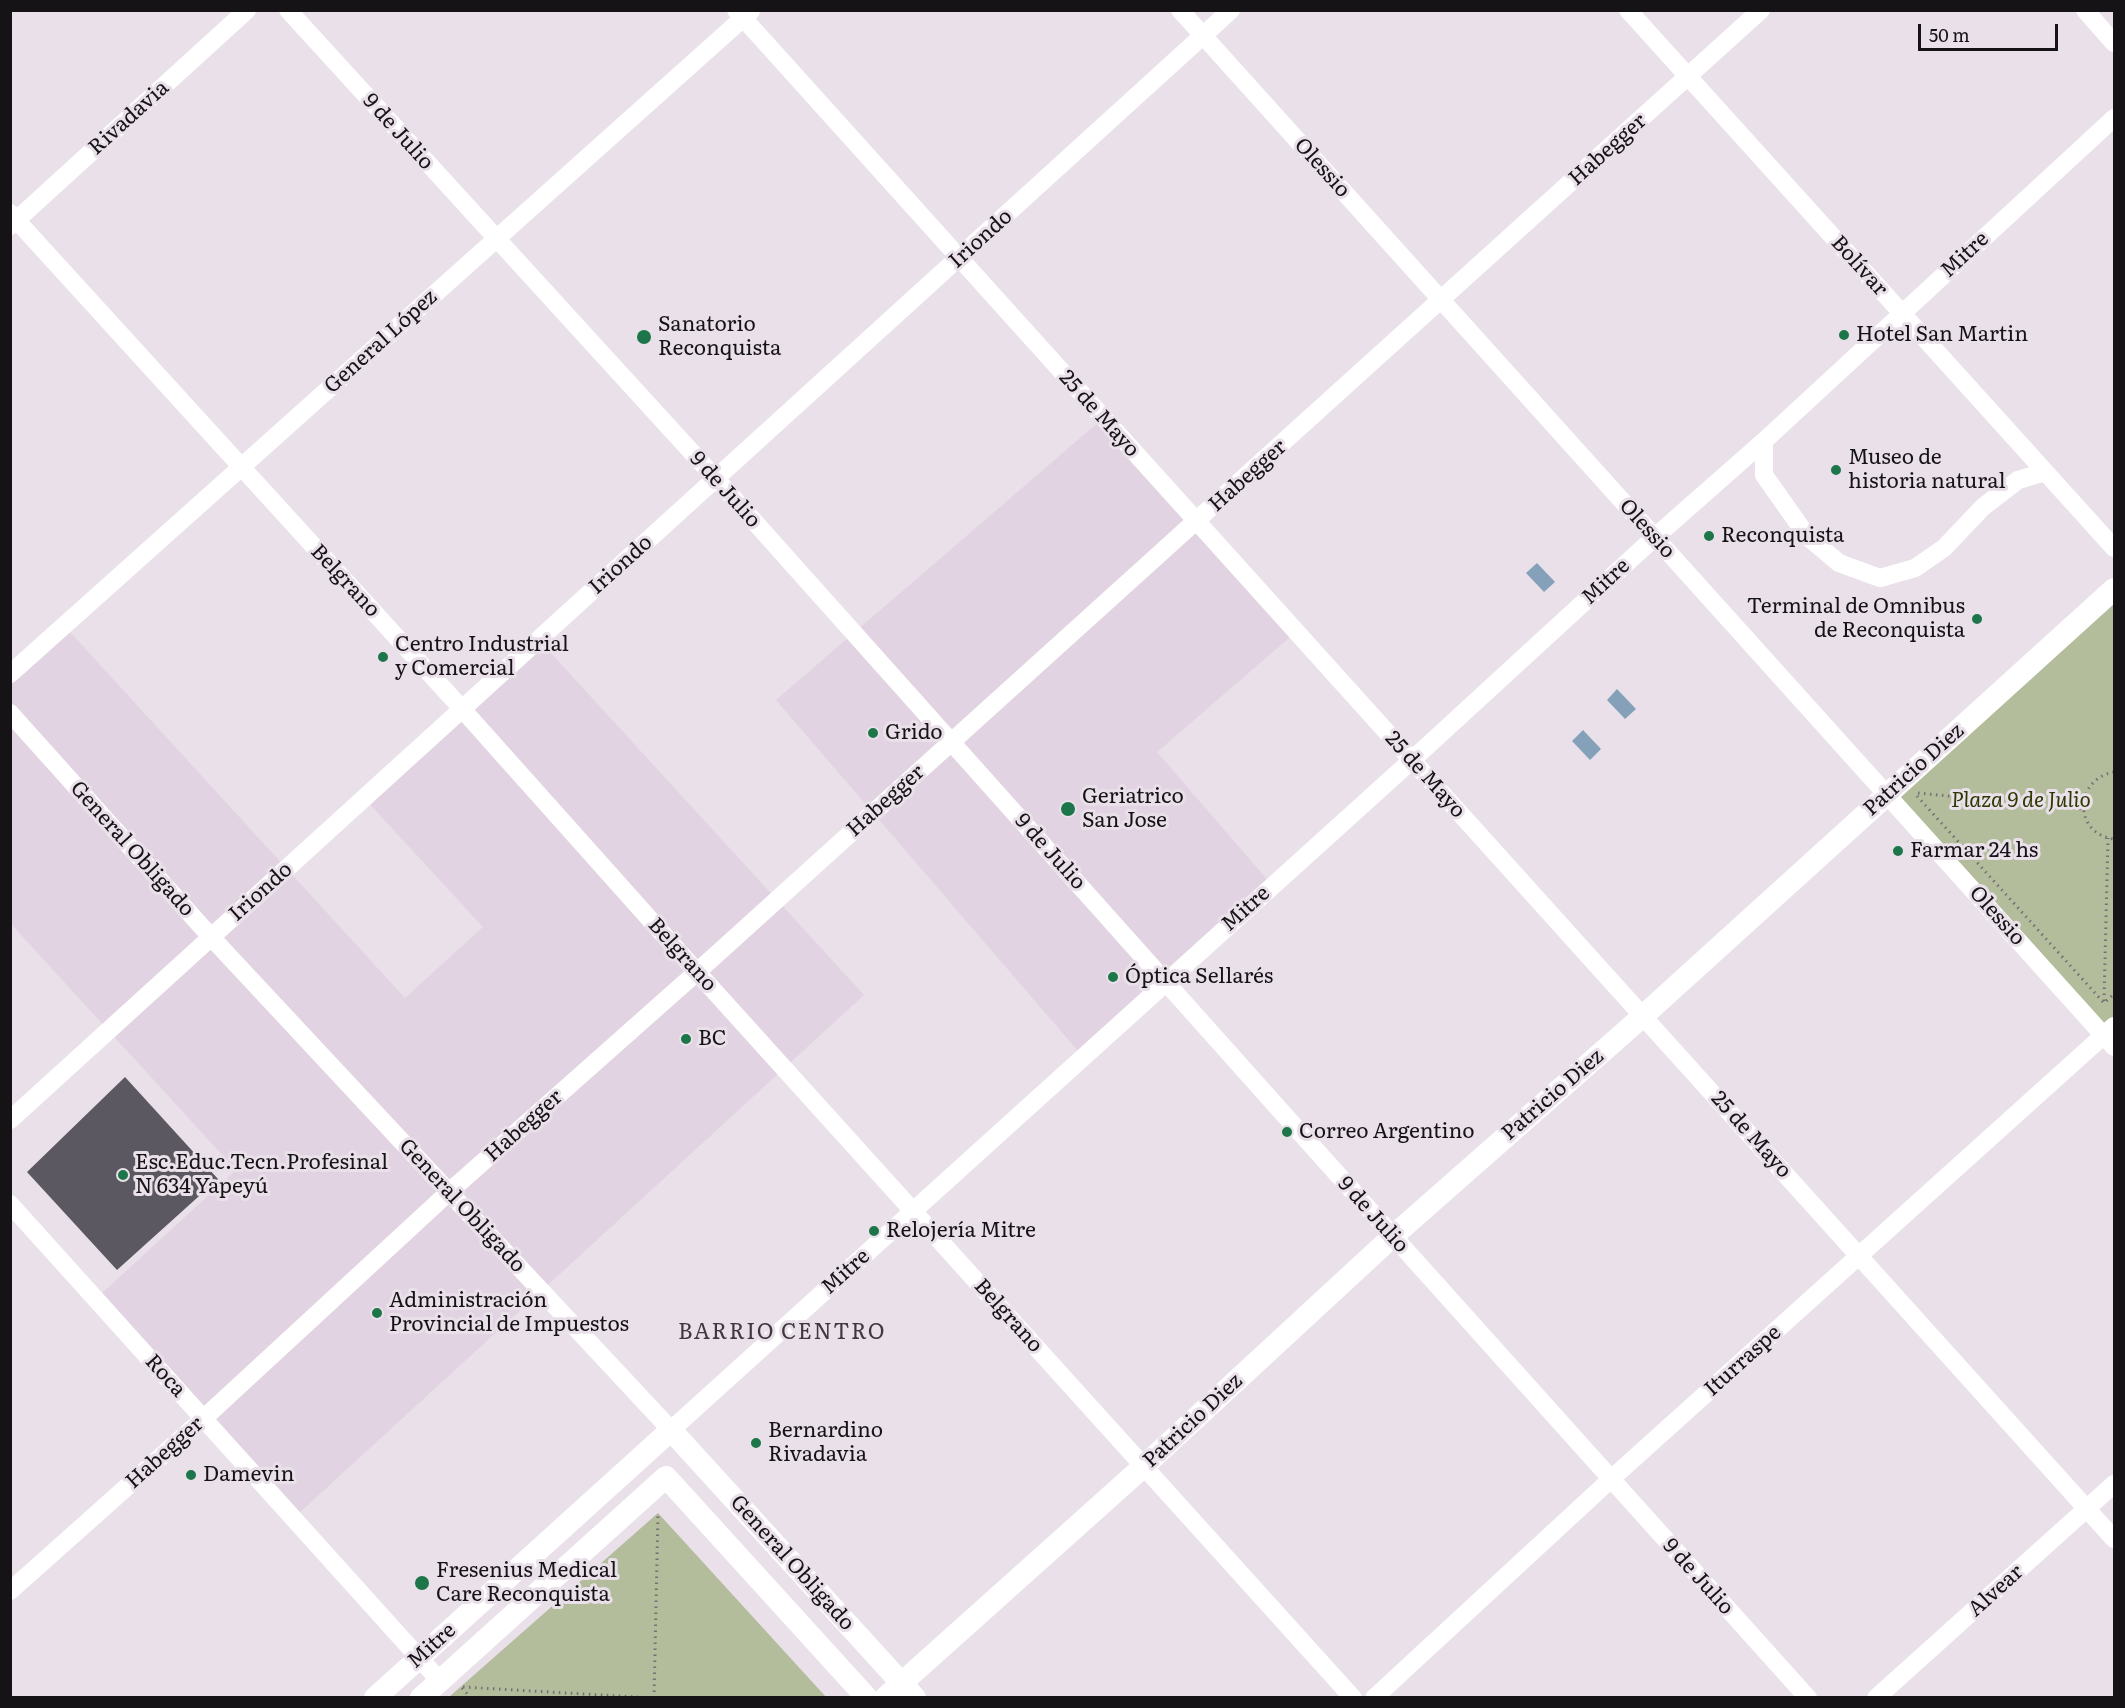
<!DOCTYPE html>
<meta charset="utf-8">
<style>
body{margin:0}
#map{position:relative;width:2125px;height:1708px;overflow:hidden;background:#e9e0e9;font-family:Literata,serif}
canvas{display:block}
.frame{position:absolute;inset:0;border:12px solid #161316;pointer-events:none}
.scale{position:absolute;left:1918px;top:24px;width:140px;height:27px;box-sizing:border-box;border:3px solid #161316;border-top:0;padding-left:8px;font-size:18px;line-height:21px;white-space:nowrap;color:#161316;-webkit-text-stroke:4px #e9e0e9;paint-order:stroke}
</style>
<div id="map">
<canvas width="2125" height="1708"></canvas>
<div class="frame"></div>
<div class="scale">50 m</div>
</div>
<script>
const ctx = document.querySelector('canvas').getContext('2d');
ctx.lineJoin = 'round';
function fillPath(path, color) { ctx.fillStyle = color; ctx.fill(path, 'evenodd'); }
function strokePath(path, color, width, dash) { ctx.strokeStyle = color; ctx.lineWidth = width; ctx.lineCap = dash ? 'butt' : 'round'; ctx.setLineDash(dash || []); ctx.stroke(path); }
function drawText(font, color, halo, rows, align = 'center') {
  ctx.font = font + ' Literata,serif'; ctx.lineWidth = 6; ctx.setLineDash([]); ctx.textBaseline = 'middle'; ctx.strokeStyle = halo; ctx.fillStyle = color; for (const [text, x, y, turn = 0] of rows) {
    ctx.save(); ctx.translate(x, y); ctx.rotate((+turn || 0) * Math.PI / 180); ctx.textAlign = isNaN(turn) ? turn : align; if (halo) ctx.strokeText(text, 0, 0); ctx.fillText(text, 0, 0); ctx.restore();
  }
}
fillPath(new Path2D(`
 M1108,414L1296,632L1157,752L1277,891L1084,1058L776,700Z
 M59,620L405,998L483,927L365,799L539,640L864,995L298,1514L99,1296L236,1170L11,924V665Z`), '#e1d3e1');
fillPath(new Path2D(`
 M2114,589V1026L2104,1035L1887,794Z
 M658,1513L826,1697H449Z`), '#b3bc9b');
fillPath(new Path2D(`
 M1537,563L1555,582L1544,592L1526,573Z
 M1617,689L1636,709L1625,719L1607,700Z
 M1583,730L1601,749L1590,760L1572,741Z`), '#85a0b9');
fillPath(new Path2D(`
 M125,1077L218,1179L117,1270L27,1172Z`), '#5b5862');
strokePath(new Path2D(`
 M2114,772C2074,779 2073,834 2114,839
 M1918,793L2083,809
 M1917,796L2104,1003L2114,994
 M2104,1001L2108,838
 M463,1687L653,1698
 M462,1688L471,1698
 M654,1698L658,1513`), '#757075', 3, [1.5, 4.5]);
strokePath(new Path2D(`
 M288,10C431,168 576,324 719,482C1083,887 1442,1295 1808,1698
 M736,10L2114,1539
 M1180,10L2114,1047
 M1628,10L2114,548
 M2085,10L2114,43
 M10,213L463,710L697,972L1353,1698
 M10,226L247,10
 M1764,441V475L1807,536L1839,563L1880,578L1915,568L1944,548L1983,507L2018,480L2045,472
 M10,674L751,11
 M10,713L211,937L671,1430L1412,760L1655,537L1764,441L2114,118
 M10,1120L1231,10
 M10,1204L440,1681
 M10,1591L203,1419L449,1192L697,972L1761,10
 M1374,1698L1610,1480L2114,1026
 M1876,1698L2114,1484`), '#fff', 18);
strokePath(new Path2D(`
 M375,1698L671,1430L915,1698
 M421,1698L666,1477L867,1698
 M885,1698L1144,1466L1392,1237L1643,1016L2114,589`), '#fff', 22);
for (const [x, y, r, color] of [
 [1844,335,6,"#1d764a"],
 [644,337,8,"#1d764a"],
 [1836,470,6,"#1d764a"],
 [1709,536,6,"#1d764a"],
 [1977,619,6,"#1d764a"],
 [383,657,6,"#1d764a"],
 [873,733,6,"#1d764a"],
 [1068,809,8,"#1d764a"],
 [1898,851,6,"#1d764a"],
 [1113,977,6,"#1d764a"],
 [686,1039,6,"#1d764a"],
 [1287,1132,6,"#1d764a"],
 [123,1175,6,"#1d764a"],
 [874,1231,6,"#1d764a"],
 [377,1313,6,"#1d764a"],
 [756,1443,6,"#1d764a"],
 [191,1475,6,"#1d764a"],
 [422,1583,8,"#1d764a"]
]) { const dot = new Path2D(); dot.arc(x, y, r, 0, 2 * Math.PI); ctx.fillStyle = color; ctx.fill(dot); strokePath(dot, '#e9e0e9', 2); }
drawText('21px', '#161316', '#e9e0e9', [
 ["Rivadavia",129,118,-42],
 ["9 de Julio",398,132,48],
 ["Habegger",1608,150,-42],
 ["Olessio",1322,168,48],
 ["Iriondo",981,239,-42],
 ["Mitre",1965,255,-43],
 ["Bolívar",1859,266,48],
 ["General López",381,342,-42],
 ["25 de Mayo",1099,414,48],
 ["Habegger",1248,476,-42],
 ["9 de Julio",725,490,48],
 ["Olessio",1647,529,48],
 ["Iriondo",621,565,-42],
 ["Belgrano",345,581,47],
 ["Mitre",1606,582,-43],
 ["Patricio Diez",1914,770,-42],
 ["25 de Mayo",1425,775,48],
 ["Habegger",886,801,-42],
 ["General Obligado",132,849,48],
 ["9 de Julio",1050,852,48],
 ["Iriondo",261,892,-42],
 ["Mitre",1246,909,-42],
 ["Olessio",1997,916,48],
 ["Belgrano",682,955,48],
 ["Patricio Diez",1553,1095,-41],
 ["Habegger",524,1126,-42],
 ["25 de Mayo",1751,1135,48],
 ["General Obligado",462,1206,47],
 ["9 de Julio",1373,1215,48],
 ["Mitre",846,1272,-42],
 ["Belgrano",1008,1316,48],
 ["Iturraspe",1743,1361,-42],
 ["Roca",165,1376,48],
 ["Patricio Diez",1193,1421,-43],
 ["Habegger",165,1453,-42],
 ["General Obligado",792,1563,48],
 ["9 de Julio",1698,1577,48],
 ["Alvear",1996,1591,-42],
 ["Mitre",432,1646,-42]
]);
drawText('21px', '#161316', '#e9e0e9', [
 ["Sanatorio",658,325],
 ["Reconquista",658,349],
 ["Hotel San Martin",1856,335],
 ["Museo de",1848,458],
 ["historia natural",1848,482],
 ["Reconquista",1721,536],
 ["Terminal de Omnibus",1965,607,"right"],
 ["de Reconquista",1965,631,"right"],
 ["Centro Industrial",395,645],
 ["y Comercial",395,669],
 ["Grido",885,733],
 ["Geriatrico",1082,797],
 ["San Jose",1082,821],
 ["Farmar 24 hs",1910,851],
 ["Óptica Sellarés",1125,977],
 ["BC",698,1039],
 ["Correo Argentino",1299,1132],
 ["Esc.Educ.Tecn.Profesinal",135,1163],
 ["N 634 Yapeyú",135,1187],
 ["Relojería Mitre",886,1231],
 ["Administración",389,1301],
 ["Provincial de Impuestos",389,1325],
 ["Bernardino",768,1431],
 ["Rivadavia",768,1455],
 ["Damevin",203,1475],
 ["Fresenius Medical",436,1571],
 ["Care Reconquista",436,1595]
], 'left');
drawText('italic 21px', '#2d3700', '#e9e0e9', [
 ["Plaza 9 de Julio",2021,801]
]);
ctx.letterSpacing = '1.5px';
drawText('22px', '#3f383f', '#e9e0e9', [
 ["BARRIO CENTRO",782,1333]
]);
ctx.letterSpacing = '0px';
</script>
